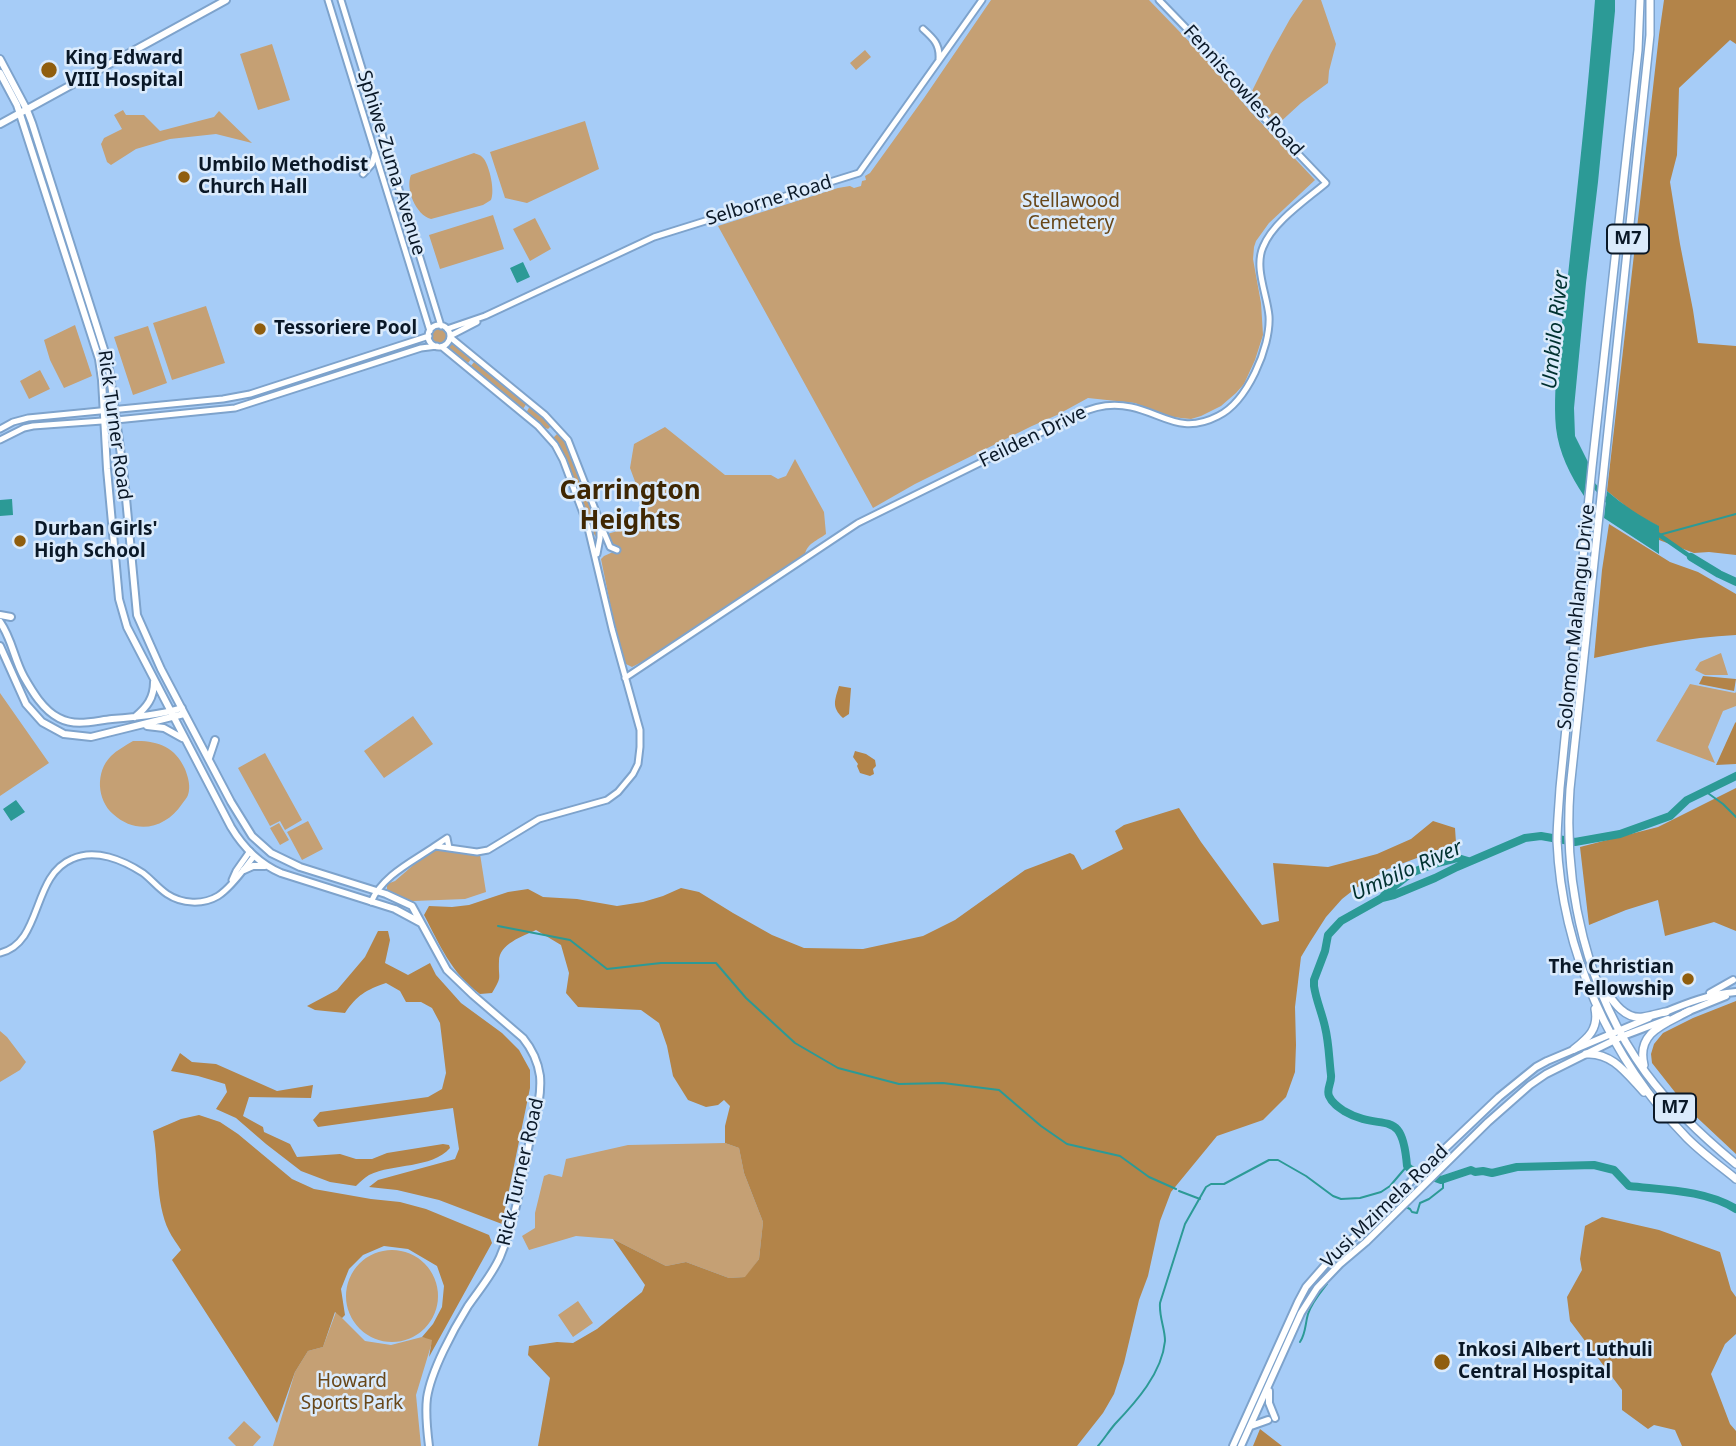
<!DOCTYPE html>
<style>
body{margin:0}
canvas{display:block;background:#a6ccf7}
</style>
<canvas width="1736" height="1446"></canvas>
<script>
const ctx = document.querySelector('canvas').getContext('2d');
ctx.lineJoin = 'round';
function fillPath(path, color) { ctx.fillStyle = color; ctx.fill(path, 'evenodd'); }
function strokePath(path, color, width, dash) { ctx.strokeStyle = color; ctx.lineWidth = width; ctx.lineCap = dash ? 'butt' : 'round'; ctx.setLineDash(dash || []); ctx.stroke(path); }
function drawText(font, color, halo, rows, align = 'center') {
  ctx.font = font + ' "Noto Sans",sans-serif'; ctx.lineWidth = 5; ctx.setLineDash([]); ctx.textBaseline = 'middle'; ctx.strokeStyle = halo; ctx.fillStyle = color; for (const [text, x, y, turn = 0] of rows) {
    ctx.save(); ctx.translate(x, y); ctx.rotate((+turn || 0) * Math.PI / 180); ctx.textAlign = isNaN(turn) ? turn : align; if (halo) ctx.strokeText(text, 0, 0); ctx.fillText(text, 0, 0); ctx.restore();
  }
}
fillPath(new Path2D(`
 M991,0H1149L1205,58L1251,112L1315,180L1269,223L1256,241L1254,247L1253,259L1261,303L1263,335L1255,360L1244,384L1236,393L1221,406L1201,416L1191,419L1181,418L1167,416L1135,403L1088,398L1057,415L1032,426L915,484L873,508L718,226L838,188L850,186L854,188L861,186L862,181L866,180L865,176L870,173L924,98Z
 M1303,0H1321L1336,44L1329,71L1328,83L1301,103L1276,126C1267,115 1253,105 1252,91L1271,53L1290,19Z
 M272,44L290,100L258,110L240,54Z
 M865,50L871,57L856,70L850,63Z
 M123,110L126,115H144L160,131L214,117L219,111L252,143L216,134L170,139L136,149L111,165L107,162L101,144L104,138L122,129L114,115Z
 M585,121L599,169L527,203L505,198L490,152Z
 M474,153C479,155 481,155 484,159C490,168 495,191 491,200L483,205L431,219C416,215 405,189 411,175Z
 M493,215L504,249L440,269L429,235Z
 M535,218L551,249L530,261L513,229Z
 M206,306L225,363L172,380L153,323Z
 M75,325L92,376L64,388L50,360L44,340Z
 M148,326L167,383L133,395L114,337Z
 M432 336a8 8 0 1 1 16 0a8 8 0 1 1-16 0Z
 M452,344L456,345L472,358L468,363H466L450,350L449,347Z
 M475,361L527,403L523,409L521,408L470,367Z
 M40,370L50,389L29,399L20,381Z
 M530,406L552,423L551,426L548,429L543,427L526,413Z
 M665,427L725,475H771L778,479L786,476L795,459L824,512L826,534C818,540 806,544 805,555L728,605L648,659L632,667L626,664L618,643L601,559L604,556L613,552L607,534L650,522L630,468L634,444Z
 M559,432L566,441L586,493L581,495L579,493L564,454L553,438Z
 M589,495L598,523V536L596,537L594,534L581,498Z
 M1721,653L1728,675H1705L1695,670L1700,662Z
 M1690,684L1735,693L1736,692V706L1723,711L1708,747L1715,763L1656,741Z
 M0,693L49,763L0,796Z
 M413,716L433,744L384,778L364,751Z
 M133,741C156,740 175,746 185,769C188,777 191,786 188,795C187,798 184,801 182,804C165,829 136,835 113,814C97,800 95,772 111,756C117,750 125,746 133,741Z
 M265,753L302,820L285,830L280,821L270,826L238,768Z
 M308,821L323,849L302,860L287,832Z
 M279,823L289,840L280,845L270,828Z
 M434,850H451L480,854L486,892L465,899L414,901H409L387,890V884L395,881L418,861Z
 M0,1031L7,1037L26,1062L20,1070L0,1082Z
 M725,1143L739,1148L744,1173L763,1222L759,1259L746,1277L729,1278L686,1262L666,1266L613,1239L576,1236L529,1250L522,1236L535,1228V1213L544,1176L549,1174L562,1177L566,1159L628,1145Z
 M346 1296a46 46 0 1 1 92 0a46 46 0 1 1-92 0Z
 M578,1301L593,1323L573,1337L558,1315Z
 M336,1312L365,1341L391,1345L422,1337L433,1339L416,1395L421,1446H273L295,1372L308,1351L323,1347Z
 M244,1421L261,1437L253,1446H236L228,1438Z`), '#c5a074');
fillPath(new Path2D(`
 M1664,0H1736V44L1730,40L1679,88L1677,155L1670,182L1680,244L1693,310L1698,343L1736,346V555L1709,552L1694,553L1659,540L1658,526L1634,513L1607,491L1659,35Z
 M1609,524L1670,562L1698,572L1736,594V635C1688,637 1640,648 1594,658L1602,570Z
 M1703,676L1736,679L1734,691L1699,684Z
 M839,686L851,688L849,714L843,718C831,707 835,700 839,686Z
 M1736,722V764L1716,765L1735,723Z
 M855,751L866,754L875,760L876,766L873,769L874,774L870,776L860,773L857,766L858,764L853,757Z
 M1736,788V931L1714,922L1665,936L1658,900L1626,910L1589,925L1580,847L1658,827Z
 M1179,808L1201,842L1262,925L1279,921L1273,863L1328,867L1377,854L1411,839L1433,821L1455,828L1456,843L1388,869L1356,888L1342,899L1326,917L1310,942L1301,957L1295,1007L1296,1045L1295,1072L1286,1097L1263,1120L1217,1136L1171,1192L1160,1221L1148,1276L1139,1300L1124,1363L1114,1394L1103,1413L1077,1446H538L550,1378L528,1355L529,1346L557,1342L573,1343L597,1329L642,1292L645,1285L613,1239L666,1266L686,1262L729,1278L745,1277L759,1259L763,1222L744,1173L739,1148L725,1143V1126L730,1106L724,1100L718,1105L706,1107L688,1100L673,1076L667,1046L659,1023L641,1010L578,1007L566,993L569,973L561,945L536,930C523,936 499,944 499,961C498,980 503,975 492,993L480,994C451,973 440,945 424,915L429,906L452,907L469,905L508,892L528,889L543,897L577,899L617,906L643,902L663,896L681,888L699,892L733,913L772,935L804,948L863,949L923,936L955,920L1025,870L1070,853L1074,855L1082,870L1123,849L1115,831L1124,825Z
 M378,931H388L390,940L385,963L408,975L430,963L436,975L461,1003L502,1033L519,1050L530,1070V1088L502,1224L439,1200L397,1190L369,1187L378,1180L455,1159L459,1149L453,1108L318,1127L313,1120L320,1112L428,1097L442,1089L446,1073L440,1023L432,1008L421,1002H406L400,991L386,983C366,990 357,995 345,1013L315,1010L307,1006L337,990L365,957Z
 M1736,1001V1154L1689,1110L1652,1063L1651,1054L1654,1044L1663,1033L1693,1018Z
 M180,1053L192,1062L216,1064L277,1091L313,1085L311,1098L249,1097L243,1116L263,1127L264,1132L290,1144L297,1157L340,1154L356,1159H372L387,1153L443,1144L449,1145L450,1148C431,1169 394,1163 369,1175C364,1178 360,1182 356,1186L330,1182L301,1171L266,1144L236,1118L216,1109L227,1092L225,1084L198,1076L171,1071Z
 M199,1115L220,1122L238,1134L292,1179L314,1189L371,1199L400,1202L426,1209L489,1235L492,1243L429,1357L432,1340L422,1337L433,1324L442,1307L444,1286L437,1266L408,1249L384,1246L363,1255L349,1269L341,1289L345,1315L342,1318L335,1312L323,1347L308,1351L295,1372L277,1423L172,1260L181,1250C177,1244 172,1237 169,1231C155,1202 159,1163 153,1131L181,1119Z
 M1602,1217L1659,1230L1720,1252L1731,1290L1736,1297V1334L1725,1344L1711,1374L1730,1424L1736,1431V1446H1682L1675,1430L1654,1425L1648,1429L1622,1410V1390L1570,1321L1567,1297L1582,1270L1580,1259L1585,1226Z
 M1260,1429L1282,1446H1253Z`), '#b38449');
fillPath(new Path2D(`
 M1595,0H1615V11L1598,182L1586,283L1574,408L1575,436L1589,464L1584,496C1570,475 1559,453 1556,428C1552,379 1563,323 1568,275C1578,183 1588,92 1595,0Z
 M523,262L530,277L517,283L510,268Z
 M1607,491C1623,505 1640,516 1659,526V554L1604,518Z
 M12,499L13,515L0,516V500Z
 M16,800L25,812L11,821L3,809Z`), '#2c9a96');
strokePath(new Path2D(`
 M1659,535L1736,514
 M1705,791L1723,804L1736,817
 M498,926L570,940L607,969L661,963H716L746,998L795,1043L838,1068L899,1084L943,1083L999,1090L1041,1126L1067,1144L1120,1156L1149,1177L1176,1189
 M1179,1191L1200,1199
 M1404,1206L1410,1209L1412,1212L1417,1213L1420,1203L1429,1199L1443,1188V1180
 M1357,1246L1366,1238
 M1300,1342C1306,1333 1305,1324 1308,1314C1312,1302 1320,1293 1327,1284
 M1098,1446C1104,1439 1109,1431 1115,1424C1136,1402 1162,1373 1165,1341C1165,1328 1159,1318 1160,1303L1185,1224L1206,1187L1211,1184H1224L1269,1160H1278L1306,1176L1333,1196L1341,1199L1360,1198L1381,1192L1390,1186L1407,1166`), '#2c9a96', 2);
strokePath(new Path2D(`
 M1592,483L1609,503
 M1655,532L1691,557`), '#2c9a96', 4.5);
strokePath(new Path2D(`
 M1691,557L1719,574L1736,582
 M1736,776L1687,800L1670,816L1620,834L1575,842L1541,836L1525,838L1457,867L1435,878L1394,895L1382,898L1341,921L1328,935L1325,951L1314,980V986C1316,1000 1322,1013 1325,1027C1329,1043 1329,1059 1331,1075C1332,1083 1326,1089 1329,1096C1332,1103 1338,1107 1344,1111C1383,1134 1402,1104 1407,1166L1410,1169L1441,1180L1471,1170L1475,1172L1483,1171L1492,1173L1517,1167L1594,1165L1614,1170L1629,1186C1664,1190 1705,1190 1736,1209
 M1382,898L1389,890L1411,873L1431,865L1458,858L1468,861`), '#2c9a96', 8);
const tertiary = new Path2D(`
 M328,0L430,331
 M341,0L441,326
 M923,29C933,38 940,44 939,59
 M363,174L372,164L375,153
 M428 336a11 11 0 1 1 22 0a11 11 0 1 1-22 0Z
 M447,329L485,316L654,237L859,173L982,0
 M450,336L477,322
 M450,337L545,415L568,440L600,522V538L597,554
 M0,429L13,422L28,418L223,399L250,394L429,336
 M0,440L24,428L33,426L116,420L235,408L421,348L437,346
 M602,528L610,547L617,550
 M625,678L858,523L1079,414C1095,406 1113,403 1131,407C1164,414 1181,435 1218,416C1247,402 1271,347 1269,316C1267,294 1254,268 1263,247C1273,222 1306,200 1326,183L1265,119L1244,90L1218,61L1159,0
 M435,846L447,838L449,848
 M232,880L236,871L250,851
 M371,902C383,875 412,862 435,846L477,852L488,850L539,819L607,800L618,792L633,774L638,764L640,747V730L612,629L587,524L563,460L555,445L538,426L442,347
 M0,953C43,943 31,876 72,859C95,848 123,860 143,873C151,879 158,888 167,894C182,904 203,905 218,896C231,888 245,868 254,856`);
const secondary = new Path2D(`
 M0,59L27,110L32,123L108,362L124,477L137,615L161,669L231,802L252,836L271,853L300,867L386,894L412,906L447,970L473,995L523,1038C532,1049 538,1062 540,1076C542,1099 534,1122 529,1144C522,1180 514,1224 500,1257C492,1275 479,1290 468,1306C453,1330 431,1371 427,1398C425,1414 427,1430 429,1446
 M0,73L17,105L99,359L102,380L107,469L119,599L127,627L231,827C243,847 260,864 281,873L395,909L421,923
 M0,124L226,0
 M0,615L11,617
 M0,622C12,639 14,659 24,677C32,691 43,710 59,718C76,727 94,721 112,719C136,717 159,715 182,708
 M0,646L26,704L42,722L64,734L91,737L184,714
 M135,717C147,707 154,698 154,682
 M147,726L164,728L182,738
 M209,758L215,740
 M244,870L253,866H265
 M1710,993L1733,980
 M1663,1013C1687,1003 1710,994 1736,992
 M1684,1013L1726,996
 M1269,1391V1403L1275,1418
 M1251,1426L1268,1420
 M1233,1446L1298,1302L1306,1287L1334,1255L1380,1214L1414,1178L1499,1097L1536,1067L1547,1061L1649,1018
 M1241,1446L1301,1313L1317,1288L1340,1264L1366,1242L1488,1122L1530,1085L1546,1074L1586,1054L1623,1036L1668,1019`);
const trunk = new Path2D(`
 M1640,0L1638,50L1592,467L1560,788C1559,806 1557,824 1557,841C1562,952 1610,1059 1687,1138C1702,1153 1720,1166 1736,1179
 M1650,0V35L1570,789C1563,888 1587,992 1646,1073C1672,1108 1703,1137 1736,1164
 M1601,984C1611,998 1623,1020 1643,1017C1651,1016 1658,1013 1666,1012
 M1574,1049C1588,1038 1599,1029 1595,1009
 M1586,1054C1612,1052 1627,1074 1644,1092
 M1644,1065C1636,1032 1665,1024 1689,1011`);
strokePath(tertiary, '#7ea3cc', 9);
strokePath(secondary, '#7ea3cc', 10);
strokePath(trunk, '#7ea3cc', 10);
strokePath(tertiary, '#fff', 5);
strokePath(secondary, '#fff', 6);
strokePath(trunk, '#fff', 7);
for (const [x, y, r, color] of [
 [49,70,9,"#905e0e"],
 [184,177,7,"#905e0e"],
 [260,329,7,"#905e0e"],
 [20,541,7,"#905e0e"],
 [1688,979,7,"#905e0e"],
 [1442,1362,9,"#905e0e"]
]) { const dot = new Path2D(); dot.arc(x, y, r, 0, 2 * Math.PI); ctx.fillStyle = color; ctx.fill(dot); strokePath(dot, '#dbebfc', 2.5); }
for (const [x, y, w] of [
 [1628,239,42],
 [1675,1108,42]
]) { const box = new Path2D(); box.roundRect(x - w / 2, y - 14.5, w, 29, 5); ctx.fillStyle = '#dbebfc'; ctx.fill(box); strokePath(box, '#0a1827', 2); }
drawText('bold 18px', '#0a1827', null, [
 ["M7",1628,239],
 ["M7",1675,1108]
]);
drawText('bold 19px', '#0a1827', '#dbebfc', [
 ["King Edward",65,59],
 ["VIII Hospital",65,81],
 ["Umbilo Methodist",198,166],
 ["Church Hall",198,188],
 ["Tessoriere Pool",274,329],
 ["Durban Girls'",34,530],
 ["High School",34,552],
 ["The Christian",1674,968,"right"],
 ["Fellowship",1674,990,"right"],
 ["Inkosi Albert Luthuli",1458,1351],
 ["Central Hospital",1458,1373]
], 'left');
drawText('19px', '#0a1827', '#dbebfc', [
 ["Fenniscowles Road",1243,91,48],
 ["Sphiwe Zuma Avenue",391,163,73],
 ["Selborne Road",769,201,-17],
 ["Rick Turner Road",114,425,82],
 ["Feilden Drive",1033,437,-26],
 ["Solomon Mahlangu Drive",1577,617,-84],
 ["Rick Turner Road",521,1172,-77],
 ["Vusi Mzimela Road",1385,1207,-44]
]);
drawText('19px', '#684719', '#dbebfc', [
 ["Stellawood",1071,202],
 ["Cemetery",1071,224],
 ["Howard",352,1382],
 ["Sports Park",352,1404]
]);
drawText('italic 21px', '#003130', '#dbebfc', [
 ["Umbilo River",1556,330,-84],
 ["Umbilo River",1407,871,-24]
]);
drawText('bold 26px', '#3f2703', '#dbebfc', [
 ["Carrington",630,492],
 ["Heights",630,522]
]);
</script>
